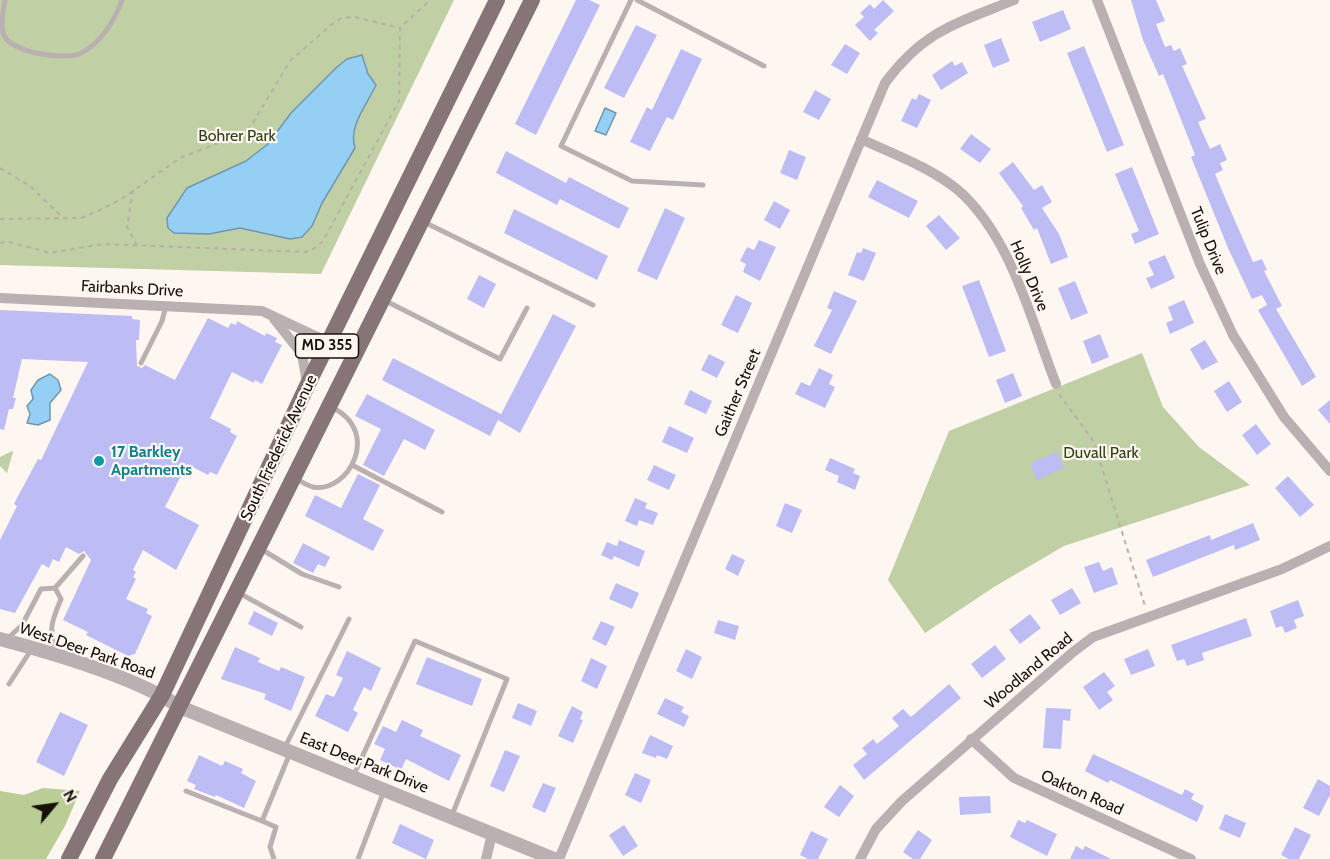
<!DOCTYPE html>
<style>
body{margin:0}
#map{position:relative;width:1330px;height:859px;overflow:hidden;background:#fef7f1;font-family:Cabin,sans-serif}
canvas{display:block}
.north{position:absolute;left:24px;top:775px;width:60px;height:60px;-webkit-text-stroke:4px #fef7f1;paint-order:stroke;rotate:61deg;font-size:16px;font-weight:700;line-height:24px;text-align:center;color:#17110c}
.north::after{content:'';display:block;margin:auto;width:21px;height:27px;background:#17110c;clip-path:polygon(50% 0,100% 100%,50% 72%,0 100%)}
</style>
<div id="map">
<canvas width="1330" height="859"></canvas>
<div class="north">N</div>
</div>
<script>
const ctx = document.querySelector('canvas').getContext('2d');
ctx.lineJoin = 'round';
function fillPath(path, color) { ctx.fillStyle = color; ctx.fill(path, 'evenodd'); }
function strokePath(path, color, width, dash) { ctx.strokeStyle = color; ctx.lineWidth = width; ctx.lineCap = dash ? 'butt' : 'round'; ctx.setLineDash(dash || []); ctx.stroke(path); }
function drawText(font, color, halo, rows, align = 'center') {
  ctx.font = font + ' Cabin,sans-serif'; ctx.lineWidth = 4.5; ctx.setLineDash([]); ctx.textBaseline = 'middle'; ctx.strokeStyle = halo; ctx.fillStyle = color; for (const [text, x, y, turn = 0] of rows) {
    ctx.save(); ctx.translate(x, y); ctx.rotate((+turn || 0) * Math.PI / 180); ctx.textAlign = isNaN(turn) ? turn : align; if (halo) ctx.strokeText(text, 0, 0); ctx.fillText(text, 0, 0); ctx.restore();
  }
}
fillPath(new Path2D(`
 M0,0H454L321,274L0,265Z
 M1142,353L1163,407L1199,447L1250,485L1064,546L994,587L925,633L888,580L949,431Z
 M12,451L13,452L7,473L0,466V457Z`), '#c0cfa4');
fillPath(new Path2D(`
 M43,788L80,791L65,826L46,859H0V791L24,795Z`), '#bacd94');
const water = new Path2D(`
 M362,55L368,74L376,85C367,105 348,126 355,148L322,203L312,226L302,237L290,239L240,228L209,234L174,233L168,228L167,218L187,188L246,161L268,144L291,113L337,67L347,59Z
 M605,108L616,113L606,135L595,131Z
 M50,374L58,380L61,390L50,403V420L38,425L27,423L30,414L27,406L33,399L31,390L38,380Z`);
fillPath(water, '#95d0f4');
strokePath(water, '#6f97ae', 1.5);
fillPath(new Path2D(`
 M576,0H589L600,5L536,135L515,124Z
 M883,0L894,11L874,30L878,33L870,41L855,25L864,17L860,13L870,4L874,9Z
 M1131,0H1156L1165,21L1156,24L1165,47L1171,45L1174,51L1180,48L1187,64L1182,66L1206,119L1198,122L1210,149L1220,144L1227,160L1220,163L1223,170L1215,174L1229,207L1253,262L1262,259L1267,270L1264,271L1282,306L1276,309L1316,377L1302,386L1258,310L1267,305L1262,295L1252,299L1228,248L1191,157L1195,155L1163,74L1159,76L1143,40Z
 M1063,10L1071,29L1040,42L1032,22Z
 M636,25L657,35L624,98L604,88Z
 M1001,38L1010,61L993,68L984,45Z
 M845,44L860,53L847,74L831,65Z
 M1084,46L1124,145L1107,152L1067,53Z
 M681,49L702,59L673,120L667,117L650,151L630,142L647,107L652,110Z
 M952,61L955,66L962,62L968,73L941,90L932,75Z
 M815,90L831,99L819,120L803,112Z
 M919,94L931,100L917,128L901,121L912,98L916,100Z
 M971,134L991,149L980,163L960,149Z
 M789,150L806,157L797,180L780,173Z
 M506,151L566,183L569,177L629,208L619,229L560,199L557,205L496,173Z
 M1013,162L1034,190L1042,185L1052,202L1042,208L1059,234L1068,257L1051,264L1037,228L1034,230L1021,208L1023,206L999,173Z
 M1132,167L1159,234L1135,244L1131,234L1139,231L1115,174Z
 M877,180L918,201L909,218L868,197Z
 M774,201L790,210L780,229L764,220Z
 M665,208L685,218L657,280L637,271Z
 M514,209L608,256L597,280L504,233Z
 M939,215L960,238L946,250L926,226Z
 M759,240L776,247L760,281L743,272L746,264L740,261L747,247L754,250Z
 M863,248L876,253L864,281L848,275L857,252L861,253Z
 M1165,255L1175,278L1151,289L1146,278L1154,275L1148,262Z
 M479,275L496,284L484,308L467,299Z
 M979,280L1006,351L989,357L962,286Z
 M1075,281L1088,313L1071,320L1058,288Z
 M834,291L857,301L831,354L814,346L832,310L827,308Z
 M736,295L752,303L738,333L721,325Z
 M1184,300L1194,323L1170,334L1166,323L1173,320L1168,307Z
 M0,310L132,316V319L140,320L139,340H136L137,366L142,368L145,365L175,380L208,318L228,328L231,323L236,325L237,321L265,336L266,333L277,338L275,342L282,345L262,384L255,380L254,383L232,372L210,418L231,429L230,432L237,436L217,475L210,472L208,475L187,464L165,507L199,525L176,570L143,550L133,570L136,572L133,577L136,579L126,599L148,609L146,613L152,616L135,654L128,656L86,635L88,632L63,620L91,560L84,551L79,554L66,547L59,562L53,559L49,568L42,564L15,613L0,609V540L17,506L14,504L17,498L38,459L41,460L88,362L22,359L13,398H16L13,409H9L4,430L0,429Z
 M553,314L576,326L520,433L498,420Z
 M1100,334L1109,357L1092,364L1083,341Z
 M1205,340L1218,362L1202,370L1190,349Z
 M709,354L725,362L717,378L701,370Z
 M393,358L501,414L490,436L382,380Z
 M819,368L833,375L829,384L835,387L825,408L795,394L801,382L810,386Z
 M1013,373L1022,396L1005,403L996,380Z
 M1229,381L1242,402L1227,412L1214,391Z
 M690,390L712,401L706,414L684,404Z
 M367,394L435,430L425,450L404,439L384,476L363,465L381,429L355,416Z
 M1330,400V424L1318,410Z
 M1256,424L1271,444L1257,455L1242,435Z
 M669,426L694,438L687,453L662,442Z
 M1057,452L1064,468L1037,480L1030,463Z
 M830,458L855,469L853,473L860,476L855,490L837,482L839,476L825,470Z
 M654,465L676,475L669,490L647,480Z
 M358,474L380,485L363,519L384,530L373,551L305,516L315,495L341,508Z
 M1288,476L1314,505L1300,517L1275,488Z
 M635,498L647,503L645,508L658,513L653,525L639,520L637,526L625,521Z
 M785,503L802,510L792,533L776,526Z
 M1253,523L1260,540L1235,550L1234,545L1153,577L1146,560L1210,535L1211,540Z
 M619,540L645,551L639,567L614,556L612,560L601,555L607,542L617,546Z
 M303,543L330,557L325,567L318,564L313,573L293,563Z
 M732,554L745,560L738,576L725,569Z
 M1099,562L1103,571L1112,567L1118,584L1094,593L1084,567Z
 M616,583L639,593L632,609L609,599Z
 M1072,588L1081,603L1060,615L1051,600Z
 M1298,600L1304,616L1294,620L1297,628L1285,633L1282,626L1276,628L1270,611Z
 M254,611L278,623L272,636L248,624Z
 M1030,614L1041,628L1020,644L1009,630Z
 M1246,618L1252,636L1202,653L1204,660L1187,666L1184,659L1177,661L1171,645Z
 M718,620L739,626L735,640L714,633Z
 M601,621L615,627L606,646L592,639Z
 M995,645L1006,659L982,678L971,664Z
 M235,647L260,658L258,662L279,671L281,667L305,677L291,711L264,699L266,694L221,679Z
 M686,649L702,657L692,679L676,671Z
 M1148,649L1155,666L1131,675L1124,659Z
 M347,651L381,668L371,691L364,687L353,710L358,713L348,732L315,716L326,694L334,697L343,678L336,675Z
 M427,657L482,679L472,706L416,684Z
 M591,658L607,666L597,689L581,681Z
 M1104,672L1115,686L1107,692L1113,700L1099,710L1083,687Z
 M949,684L961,698L864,780L853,765L867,754L862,748L873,739L877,744L899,726L892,718L903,709L911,717Z
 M665,698L684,707L681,712L689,716L684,727L657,714Z
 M518,703L537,711L531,726L512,718Z
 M572,706L583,712L580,719L583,720L573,743L558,736Z
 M1046,708L1071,709L1070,721L1063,720L1061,749L1043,748Z
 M60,712L88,725L64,776L36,762Z
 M402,720L423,730L420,736L461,755L449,781L406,759L401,770L380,760L385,749L374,744L383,726L396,732Z
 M650,735L673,746L667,759L657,755L656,758L642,753Z
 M505,750L520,756L504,792L490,786Z
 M1093,754L1182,795L1185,789L1194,794L1191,799L1204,806L1197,822L1110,780L1108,783L1085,771Z
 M199,755L222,766L225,761L243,769L241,773L256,781L244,808L216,795L215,797L194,789L196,785L187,781Z
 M635,773L651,780L641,803L625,795Z
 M1318,779L1330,786V795L1319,816L1303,808Z
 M543,783L556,788L545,813L532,807Z
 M840,785L854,796L839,817L824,807Z
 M990,796L991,813L960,815L959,797Z
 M1225,814L1246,823L1240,838L1219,829Z
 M1018,820L1025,823L1027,820L1057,834L1047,856L1010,837Z
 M400,824L434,840L426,859L392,843Z
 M624,825L638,846L623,856L609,835Z
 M1295,827L1311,835L1299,859H1289L1281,855Z
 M918,830L932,840L920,859H913L903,852Z
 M811,831L828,839L818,859H808L800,855Z
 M1076,846L1083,850L1085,846L1111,859H1070Z`), '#bdbcf5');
strokePath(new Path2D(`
 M0,168L30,186L61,216
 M133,190L127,227L138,247
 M0,219L81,218L100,210L123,198L180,158L239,135L251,126L290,61L332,24L342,18L355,17L400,28
 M0,243L10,242L50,253L103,244L306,252L315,248L323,241L399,101L400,28L430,0
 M1059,394L1094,442L1145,606`), '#b7b0aa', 2, [4.5, 4.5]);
strokePath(new Path2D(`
 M5,0C3,10 1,23 3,33C9,53 63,60 79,54C100,45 115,20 122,0
 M631,0L561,146L632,181L703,185
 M637,0L764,66
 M424,222L593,305
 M386,301L500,359L527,308
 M141,363L162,321L166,306
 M352,465L442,512
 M296,479C301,481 308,486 313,487C348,494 383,431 331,407
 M261,549L302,574L339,587
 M55,588L61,599C52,620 47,632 58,653
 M239,593L301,627
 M7,639L22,625L41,589L55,588L83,556
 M9,684L31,650
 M285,747L349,619
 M353,777L415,641L507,679L452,815
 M186,791L262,821
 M274,859L270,847L276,827L262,821L290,753
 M358,859L384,791`), '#bab0b2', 5);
strokePath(new Path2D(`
 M1097,0L1200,264L1233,335L1284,417L1330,471
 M861,139C893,154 930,167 958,190C1011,236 1031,320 1056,384
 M0,298L262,311L356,355
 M274,319L302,354L307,383
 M971,739L1014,778L1191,859
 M486,859L492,834
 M559,859L885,83C924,30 956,24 1014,0
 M860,859L876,829L902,801L1073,652L1093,637L1282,569L1330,546`), '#bab0b2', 10);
strokePath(new Path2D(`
 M0,639C53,653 135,677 180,707L554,859`), '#bab0b2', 14);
strokePath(new Path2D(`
 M69,859L110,779L162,695L306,388L497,0
 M103,859L532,0`), '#867477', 16);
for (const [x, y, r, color] of [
 [99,461,6,"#0f9aa8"]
]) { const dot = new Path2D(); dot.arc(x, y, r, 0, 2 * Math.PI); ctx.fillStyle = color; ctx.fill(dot); strokePath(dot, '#fef7f1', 2); }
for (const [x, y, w] of [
 [327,346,63]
]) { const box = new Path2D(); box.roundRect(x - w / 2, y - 12, w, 24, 4.5); ctx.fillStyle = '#fef7f1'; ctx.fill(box); strokePath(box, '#17110c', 1.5); }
drawText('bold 15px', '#17110c', null, [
 ["MD 355",327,346]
]);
drawText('16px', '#323e13', '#fef7f1', [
 ["Bohrer Park",237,136],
 ["Duvall Park",1101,453]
]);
drawText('16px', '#17110c', '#fef7f1', [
 ["Tulip Drive",1208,241,68],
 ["Holly Drive",1029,276,67],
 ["Fairbanks Drive",132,289,3],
 ["Gaither Street",738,393,-67],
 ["South Frederick Avenue",279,448,-65],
 ["West Deer Park Road",87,651,19],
 ["Woodland Road",1029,671,-40],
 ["East Deer Park Drive",364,763,22],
 ["Oakton Road",1082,793,24]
]);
drawText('bold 16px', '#0d838f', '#fef7f1', [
 ["17 Barkley",111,452],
 ["Apartments",111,470]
], 'left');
</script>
